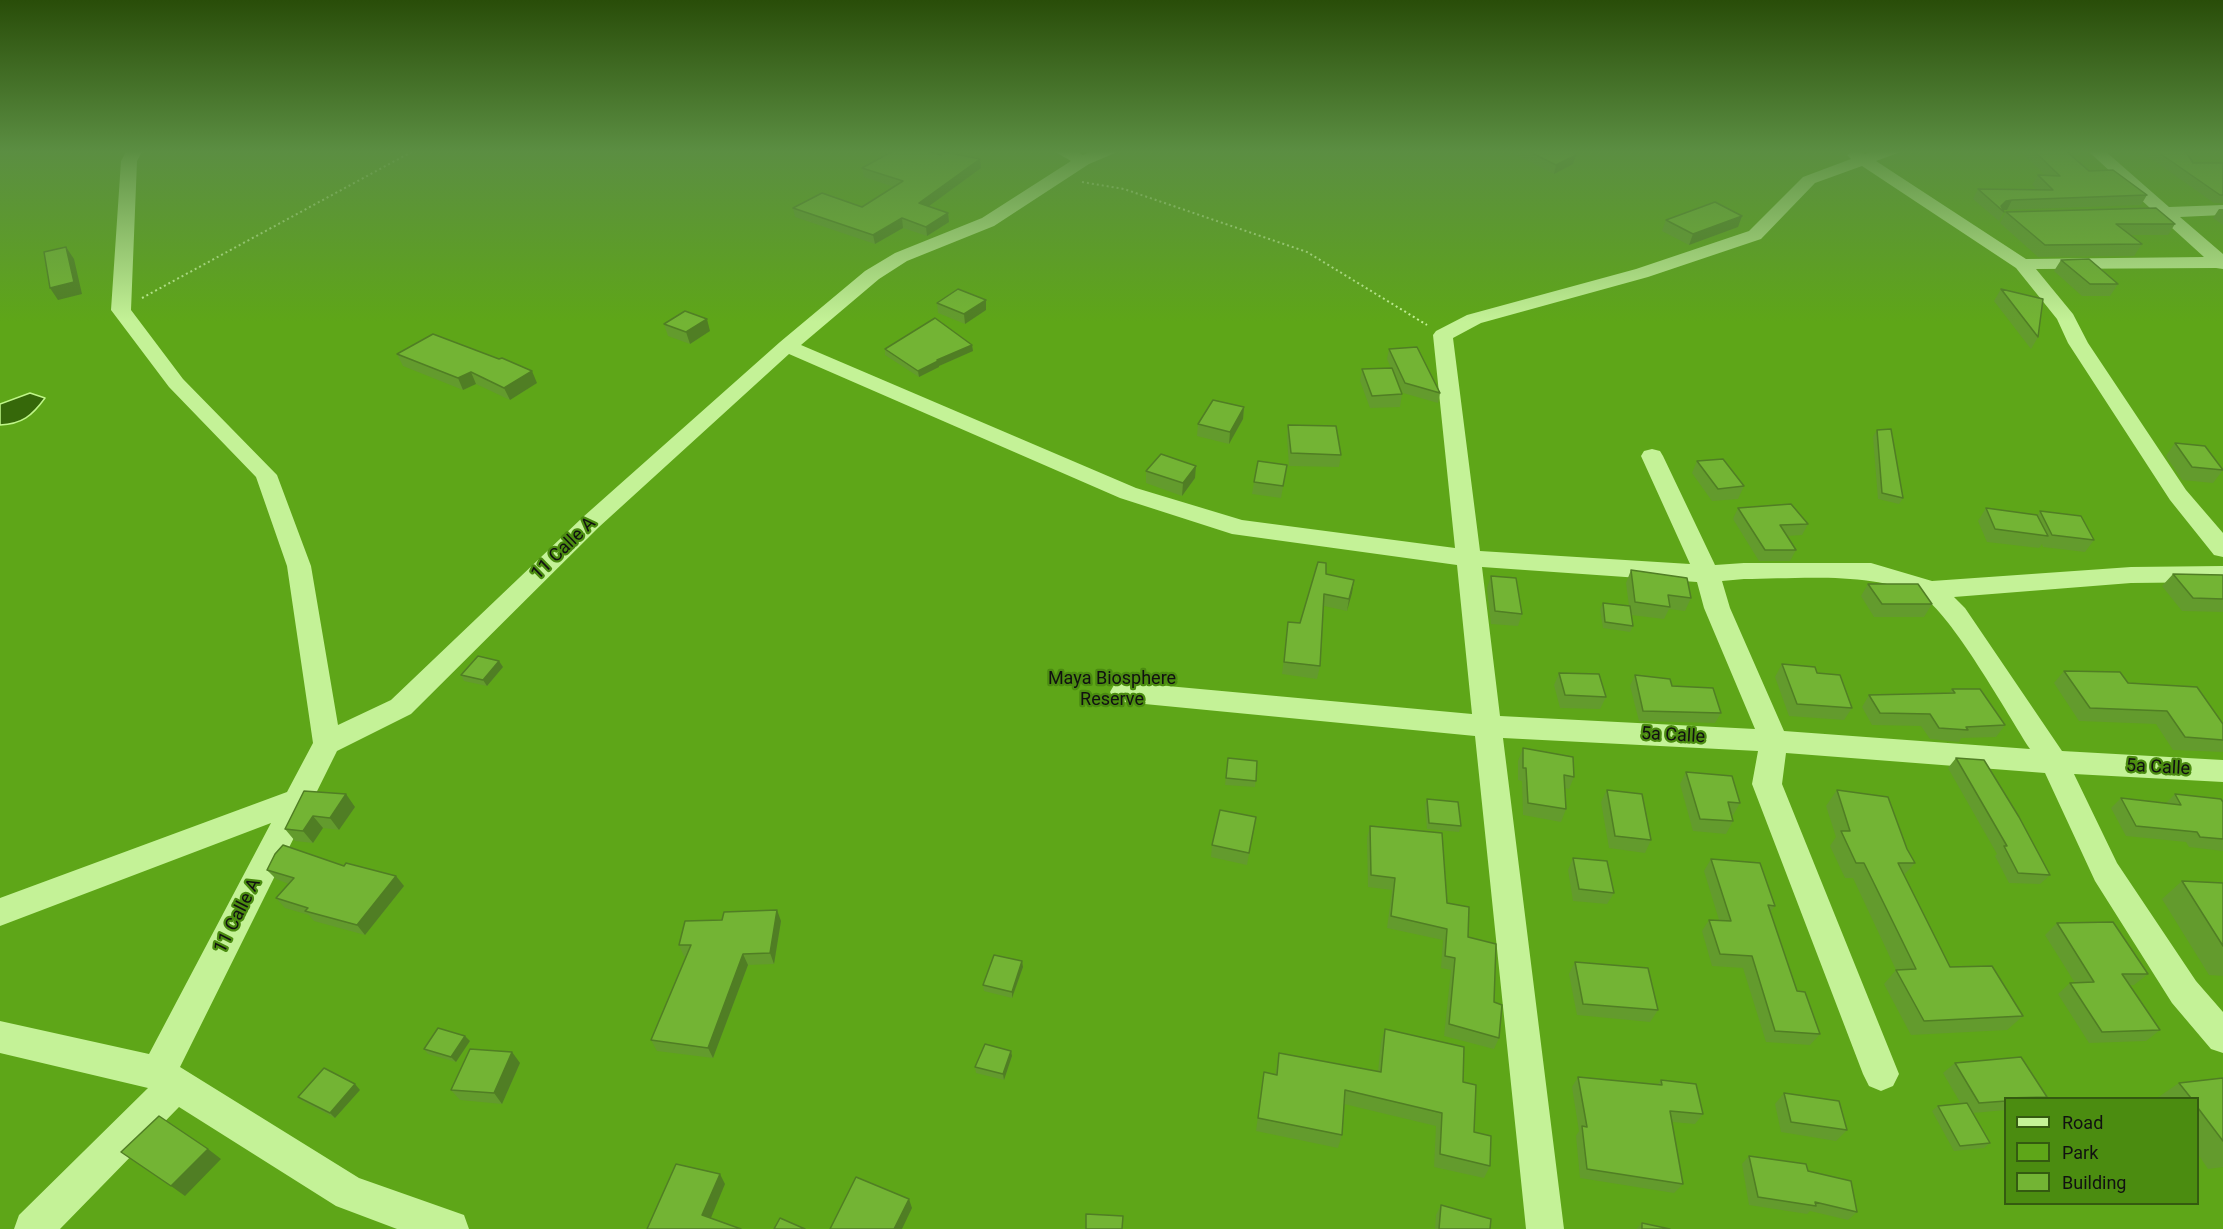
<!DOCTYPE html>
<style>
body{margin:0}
#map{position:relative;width:2223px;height:1229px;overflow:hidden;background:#4b8c10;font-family:Roboto,sans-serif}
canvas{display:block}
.legend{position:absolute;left:2004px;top:1097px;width:195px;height:108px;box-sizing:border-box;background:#4b8c10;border:2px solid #345b10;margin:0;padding:8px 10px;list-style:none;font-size:18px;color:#111}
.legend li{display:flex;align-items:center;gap:12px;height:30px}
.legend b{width:30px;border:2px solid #345b10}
</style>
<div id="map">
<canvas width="2223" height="1229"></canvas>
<ul class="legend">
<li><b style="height:8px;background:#c4f297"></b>Road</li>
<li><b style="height:16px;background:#5ea618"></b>Park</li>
<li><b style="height:16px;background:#73b434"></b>Building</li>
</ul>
</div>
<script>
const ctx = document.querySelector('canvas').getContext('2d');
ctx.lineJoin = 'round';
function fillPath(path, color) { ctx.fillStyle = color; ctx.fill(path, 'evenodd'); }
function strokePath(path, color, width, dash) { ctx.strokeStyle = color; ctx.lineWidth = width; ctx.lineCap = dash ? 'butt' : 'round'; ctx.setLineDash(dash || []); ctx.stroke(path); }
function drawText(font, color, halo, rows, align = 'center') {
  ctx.font = font + ' Roboto,sans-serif'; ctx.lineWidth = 4.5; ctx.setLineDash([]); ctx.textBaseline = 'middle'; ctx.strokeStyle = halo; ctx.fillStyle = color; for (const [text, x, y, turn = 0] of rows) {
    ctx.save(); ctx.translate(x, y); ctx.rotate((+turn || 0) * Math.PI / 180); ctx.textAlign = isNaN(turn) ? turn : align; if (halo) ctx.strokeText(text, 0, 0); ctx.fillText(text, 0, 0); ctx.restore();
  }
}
fillPath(new Path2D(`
 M0,150H2223V1229H0ZM2006,1098H2198V1204H2006Z`), '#5ea618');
const water = new Path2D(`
 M30,393L45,398C32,416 22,424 0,425V404Z`);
fillPath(water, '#36680a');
strokePath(water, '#c0f689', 1.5);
strokePath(new Path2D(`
 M1082,182L1124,189L1307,252L1427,325
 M142,298L415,150`), '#c4f297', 2, [2, 3]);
fillPath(new Path2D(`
 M127,150H143L137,161L131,310L183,379L277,475L311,566L338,725L391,700L583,517L780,342L865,271L895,253L982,218L1071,161L1052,150H1073L1083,155L1096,150H1117L1115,153L1089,164L994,226L907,261L879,279L801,345L1136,488L1242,520L1455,548L1433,335L1436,331L1467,315L1636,269L1749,231L1803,177L1851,159L1847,155L1855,150L1865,154L1877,150H1900L1898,153L1876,161L2026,259L2204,257L2161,218H2121L2118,214L2121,210L2150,208L2087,150H2104L2169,207L2223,205V215L2180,217L2223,254V269L2216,268L2036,269L2073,314L2088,343L2186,490L2223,533V557L2214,555L2170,500L2068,343L2057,319L2016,268L1862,166L1815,183L1761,239L1648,277L1481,323L1453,338L1480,551L1690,564L1641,456L1644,451L1652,449L1660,451L1663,456L1715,565L1744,563H1871L1932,581L2131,567L2223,566V582L2131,583L1954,597L1965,608L2062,751L2223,760V782L2074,774L2117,863L2196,981L2223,1012V1053L2211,1049L2172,1003L2095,881L2045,773L1786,753L1782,784L1899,1074L1893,1086L1881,1091L1869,1086L1863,1074L1752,784L1758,751L1503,738L1564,1229H1526L1475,736L1124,702L1114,699L1110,692L1114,685L1124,682L1472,714L1457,565L1232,534L1120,498L789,354L599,527L411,714L337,751L180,1067L359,1178L464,1215L469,1229H397L336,1206L179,1107L60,1229H14L19,1215L148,1088L0,1053V1021L149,1054L271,823L0,926V898L287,792L313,743L287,566L256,477L169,387L111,310L121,161ZM1482,567L1697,582L1704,608L1755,729L1500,716ZM1744,579C1796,579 1875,571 1921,596C1950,611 2009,717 2030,749L1784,731L1730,608L1722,581Z`), '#c4f297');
fillPath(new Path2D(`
 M1507,150H1572L1573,164L1554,174Z
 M2019,150H2065L2089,171L2147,195L2141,205L2003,210L2004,212L1999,221L1973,199L1978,189L2038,190L2032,185L2038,175H2045Z
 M2139,150H2185L2193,163H2223V203H2214Z
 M862,168H981L929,206L948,213L949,222L927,236L903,228L875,244L795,217L793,208L862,207L894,187L864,177Z
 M2219,209H2223V225L2213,218Z
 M2006,212L2175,224L2168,235H2130L2142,244L2134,256L2038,257L2000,223Z
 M1742,216L1738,227L1689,245L1662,231L1666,220Z
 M2061,260L2118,284L2110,296H2082L2054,271Z
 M2001,289L2038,337L2031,349L1994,301Z
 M937,303L986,310L965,324L938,313Z
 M664,324L710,331L690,344L668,336Z
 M972,345L973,351L939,366V367L919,377L885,355V349Z
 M1389,349L1440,393L1438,403L1403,393L1395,375L1402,394L1400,407L1370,408L1360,381L1362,369L1391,368L1387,359Z
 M397,354L499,359L537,383L510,400L476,384L463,390L403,366Z
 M1244,407L1243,419L1229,444L1197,436L1198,424Z
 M1288,425L1341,455L1339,467L1289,466L1287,437Z
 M1877,430L1903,498L1899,504L1878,499L1873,437Z
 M2175,443L2223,470L2213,483L2182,480L2166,456Z
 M1697,461L1744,486L1738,499L1712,501L1692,473Z
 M1287,465L1281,498L1252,494L1254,482Z
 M1146,471L1195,478L1182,496L1146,483Z
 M1738,508L1808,524L1802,535L1787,536L1796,550L1790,561H1759L1733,519Z
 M1986,508L2038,515L2040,511L2094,540L2085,552L2043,547L2042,544L2039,548L1987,542L1978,521Z
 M1631,570L1691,598L1685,611L1669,609L1664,619L1631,615L1633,626L1630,632L1603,628L1600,609L1603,603L1629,606L1626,583Z
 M1326,574L1352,593L1347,611L1324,606L1320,666L1317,679L1282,674L1288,622L1300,623Z
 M2173,574L2223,575V612L2182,611L2162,586Z
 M1491,576L1522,614L1518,626L1491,624L1487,588Z
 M1868,584L1932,604L1924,617H1874L1861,596Z
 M499,661L503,667L487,686L464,681L461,675Z
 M1782,664L1817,673L1852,708L1844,720L1789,716L1775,677Z
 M2064,671L2128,683L2223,724V752L2173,750L2156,724L2079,721L2054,683Z
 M1559,673L1606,697L1600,709L1560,708L1554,685Z
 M1635,675L1672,686L1721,713L1715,723L1639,721L1630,686Z
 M1952,689L2005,725L1996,737L1961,738L1959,742L1930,739L1921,726L1872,725L1862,707L1869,695L1949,693Z
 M1523,748L1574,777L1569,789L1564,788L1566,809L1561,822L1523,815L1522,781L1518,780V761Z
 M1228,758L1257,761L1255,787L1225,785Z
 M1956,758L2050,875L2040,884L2009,883L1995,856L1997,854L1948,768Z
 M1686,772L1740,803L1733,815H1732L1733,821L1726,834L1693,831L1680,784Z
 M1607,790L1651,840L1645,853L1609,848L1601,802Z
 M1837,790L1907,849L1915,863L1904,875L1950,967L2023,1016L2007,1030L1911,1035L1884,984L1896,970L1853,878H1845L1830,846L1836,837L1826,806Z
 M304,791L355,807L339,830L323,828L313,843L295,841L285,829Z
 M2175,794L2223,802V851L2189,847L2186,842L2126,836L2111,808L2121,798L2166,803Z
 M1427,799L1461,826L1459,832L1427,829L1425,805Z
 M1256,817L1247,865L1211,857L1212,845Z
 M1370,826L1447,903L1468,937L1494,1002L1499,1038L1494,1049L1444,1036L1451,970L1441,968L1443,940L1387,928L1392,890L1368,887L1367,838Z
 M1573,858L1614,893L1607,904L1573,901L1568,870Z
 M1711,859L1775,906L1770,912L1797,991L1820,1034L1810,1045L1766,1042L1743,968L1712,966L1702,931L1709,920H1719L1704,871Z
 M344,866L396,876L404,886L365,935L314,921L309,915L285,908L276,898L289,884L276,879L267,870Z
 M2182,881L2223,883V976L2209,975L2162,899Z
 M781,921L774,964L748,965L713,1058L657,1051L651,1040L686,956H684L679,945Z
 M2057,923L2148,974L2134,985H2129L2160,1030L2146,1041L2089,1043L2058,994L2070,983H2075L2045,935Z
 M1022,961L1023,967L1012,998L984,991L983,985Z
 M1575,962L1658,1010L1650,1022L1577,1015L1569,974Z
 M1385,1029L1463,1082L1474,1132L1490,1166L1484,1178L1434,1167L1436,1126L1344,1104L1342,1135L1338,1148L1256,1131L1264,1072L1275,1075L1279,1053L1378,1072L1381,1042Z
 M470,1041L456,1062L428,1054L424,1049Z
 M1011,1051L1012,1056L1004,1080L976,1073L975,1067Z
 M520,1063L502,1104L460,1100L451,1090Z
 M1955,1063L2047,1097L2045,1098H2006V1110L1973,1113L1990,1143L1984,1148L1954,1151L1932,1111L1938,1106L1961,1104L1943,1073Z
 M1578,1077L1658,1084L1661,1080L1703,1114L1695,1124L1672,1122L1683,1184L1674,1193L1580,1178L1576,1136L1579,1131L1572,1087Z
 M2223,1078V1167L2208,1169L2198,1154V1098H2157L2179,1083Z
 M360,1090L335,1118L304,1102L298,1097Z
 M1784,1093L1847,1130L1836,1141L1781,1132L1775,1104Z
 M1749,1156L1857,1212L1848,1220L1810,1211L1807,1214L1749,1205L1742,1164Z
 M1441,1205L1490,1229H1435L1436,1215Z
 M1642,1223L1670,1229H1636Z`), '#639b2d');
fillPath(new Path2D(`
 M1576,155L1573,164L1554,174L1556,165Z
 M980,159L981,168L921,212L919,203Z
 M2012,200L2007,210H2002L2001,206L2006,201Z
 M948,213L949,222L927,236L926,227Z
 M1742,216L1738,227L1689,245L1693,234Z
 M902,218L903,228L875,244L873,235Z
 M66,247L74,259L82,294L58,300L50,288Z
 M986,300V310L965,324L964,314Z
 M707,319L710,331L690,344L686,332Z
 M972,345L973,351L939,366V367L919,377L918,371L937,360Z
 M532,371L537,383L510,400L504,388Z
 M471,372L476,384L463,390L458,378Z
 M1244,407L1243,419L1229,444L1230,432Z
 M1196,466L1195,478L1182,496L1183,483Z
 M1354,580L1352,593L1347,611L1349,599Z
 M499,661L503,667L487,686L483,680Z
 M346,794L355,807L339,830L330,818Z
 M313,816L323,828L313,843L303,831Z
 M396,876L404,886L365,935L357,925Z
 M777,910L781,921L774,964L770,953Z
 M743,954L748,965L713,1058L708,1048Z
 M1022,961L1023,967L1012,998V992Z
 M465,1036L470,1041L456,1062L451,1057Z
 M1011,1051L1012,1056L1004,1080L1003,1074Z
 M512,1052L520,1063L502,1104L494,1093Z
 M355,1084L360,1090L335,1118L330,1113Z
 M208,1149L221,1159L185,1196L171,1186Z
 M720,1174L725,1184L708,1225L702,1215Z
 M909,1199L912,1208L902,1229H894Z`), '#507e24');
const building = new Path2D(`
 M895,150H923L941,155L945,152L980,159L919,203L948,213L926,227L902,218L873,235L793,208L822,193L862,207L903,181L862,168Z
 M1526,150H1572L1576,155L1556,165Z
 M2033,150H2065L2089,171L2113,170L2147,195L2012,200L2006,201L2001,206L2004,212L1978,189L2053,190L2038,175L2060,176Z
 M2155,150H2185L2193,163H2223V195H2220Z
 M1715,202L1742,216L1693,234L1666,220Z
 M2156,208L2175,224H2116L2142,244L2045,245L2006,212Z
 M66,247L74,282L50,288L44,252Z
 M2089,259L2118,284H2090L2061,260Z
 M958,289L986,300L964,314L937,303Z
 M2001,289L2043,299L2038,337Z
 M685,311L707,319L686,332L664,324Z
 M935,318L972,345L937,360L938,361L918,371L885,349Z
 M433,334L499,359L502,358L532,371L504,388L471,372L458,378L397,354Z
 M1417,347L1440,393L1405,383L1389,349Z
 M1392,368L1402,394L1372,396L1362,369Z
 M1213,400L1244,407L1230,432L1198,424Z
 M1288,425L1336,426L1341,455L1291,453Z
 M1891,429L1903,498L1882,493L1877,430Z
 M2175,443L2205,446L2223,470L2192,467Z
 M1161,454L1196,466L1183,483L1146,471Z
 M1723,459L1744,486L1718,489L1697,461Z
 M1258,461L1287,465L1283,486L1254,482Z
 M1791,504L1808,524L1780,525L1796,550H1765L1738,508Z
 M1986,508L2037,515L2048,536L1995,529Z
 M2040,511L2081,516L2094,540L2052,535Z
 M1318,562L1326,563V574L1354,580L1349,599L1324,594L1320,666L1284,662L1288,622L1300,623Z
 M1631,570L1687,578L1691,598L1668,595L1670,607L1635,602Z
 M2173,574L2223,575V599L2193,598Z
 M1491,576L1516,578L1522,614L1495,611Z
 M1868,584H1918L1932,604H1882Z
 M1603,603L1630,606L1633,626L1605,622Z
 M478,656L499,661L483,680L461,675Z
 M1782,664L1815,667L1817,673L1840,675L1852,708L1797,704Z
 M2064,671L2120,672L2128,683L2197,687L2223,724V740L2185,737L2167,711L2090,708Z
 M1559,673L1599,674L1606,697L1565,695Z
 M1635,675L1670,679L1672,686L1713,688L1721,713L1643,711Z
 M1952,689H1980L2005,725L1966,727L1968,730L1939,728L1930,714L1880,713L1869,695L1955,693Z
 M1523,748L1573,757L1574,777L1564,775L1566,809L1528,803L1526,768H1523Z
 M1228,758L1257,761L1256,781L1226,778Z
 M1956,758L1984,760L2019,817L2050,875L2018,873L2004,846H2007Z
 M1686,772L1732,776L1740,803L1728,802L1733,821L1700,819Z
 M1607,790L1642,794L1651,840L1615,836Z
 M1837,790L1888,797L1907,849L1915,863H1898L1950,967L1992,966L2023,1016L1924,1021L1896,970L1916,969L1864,863H1856L1841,831H1850Z
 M304,791L346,794L330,818L313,816L303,831L285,829Z
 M2175,794L2221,799L2223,802V839L2200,837L2197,832L2136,826L2121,798L2181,805Z
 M1427,799L1458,802L1461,826L1429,823Z
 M1220,810L1256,817L1249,853L1212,845Z
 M1370,826L1442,833L1447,903L1469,907L1468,937L1496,944L1494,1002L1502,1005L1499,1038L1449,1024L1455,958L1445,956L1447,929L1391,916L1395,878L1371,875Z
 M283,845L344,866L346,863L396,876L357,925L305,911L308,908L276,898L294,878L267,870L275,854Z
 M1573,858L1607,861L1614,893L1579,889Z
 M1711,859L1760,863L1775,906L1768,905L1797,991L1805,992L1820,1034L1775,1031L1752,956L1720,954L1709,920L1731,921Z
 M2182,881L2223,883V946Z
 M777,910L770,953L743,954L708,1048L651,1040L691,945H679L685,921L722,920L724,912Z
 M2113,922L2148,974H2122L2160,1030L2102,1032L2070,983L2094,982L2057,923Z
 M994,955L1022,961L1012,992L983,985Z
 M1575,962L1648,968L1658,1010L1583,1004Z
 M438,1028L465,1036L451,1057L424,1049Z
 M1385,1029L1464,1047L1463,1082L1476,1085L1474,1132L1491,1136L1490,1166L1440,1154L1442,1113L1345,1090L1342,1135L1258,1118L1264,1072L1277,1075L1279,1053L1381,1072Z
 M985,1044L1011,1051L1003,1074L975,1067Z
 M470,1049L512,1052L494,1093L451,1090Z
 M2021,1057L2047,1097L2006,1098V1101L1979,1103L1955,1063Z
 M324,1068L355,1084L330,1113L298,1097Z
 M1578,1077L1662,1085L1661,1080L1696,1084L1703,1114L1670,1111L1683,1184L1587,1169L1582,1126L1587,1127Z
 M2223,1078V1141L2198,1108V1098H2191L2179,1083Z
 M1784,1093L1839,1101L1847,1130L1791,1122Z
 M1967,1103L1990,1143L1960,1146L1938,1106Z
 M159,1116L208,1149L171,1186L121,1152Z
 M1749,1156L1806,1164L1808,1171L1851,1181L1857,1212L1815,1202L1816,1206L1758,1197Z
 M676,1164L720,1174L702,1215L741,1229H647Z
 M856,1177L909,1199L894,1229H830Z
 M1441,1205L1491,1219L1490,1229H1439Z
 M1086,1214L1123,1216L1122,1229H1086Z
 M780,1218L805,1229H774Z
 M1642,1223L1670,1229H1642Z`);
fillPath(building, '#73b434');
strokePath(building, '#507e24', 1.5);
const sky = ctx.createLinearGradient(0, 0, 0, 322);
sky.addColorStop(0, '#294d09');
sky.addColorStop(0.47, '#5b8e42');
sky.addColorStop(1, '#5b8e4200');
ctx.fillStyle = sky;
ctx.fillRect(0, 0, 2223, 322);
drawText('18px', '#111', '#4b8c10', [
 ["11 Calle A",564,549,-44],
 ["5a Calle",1673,736,3],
 ["5a Calle",2158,768,3],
 ["11 Calle A",238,916,-63]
]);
drawText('18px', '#111', '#4b8c10', [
 ["Maya Biosphere",1112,679],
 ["Reserve",1112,700]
]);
</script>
